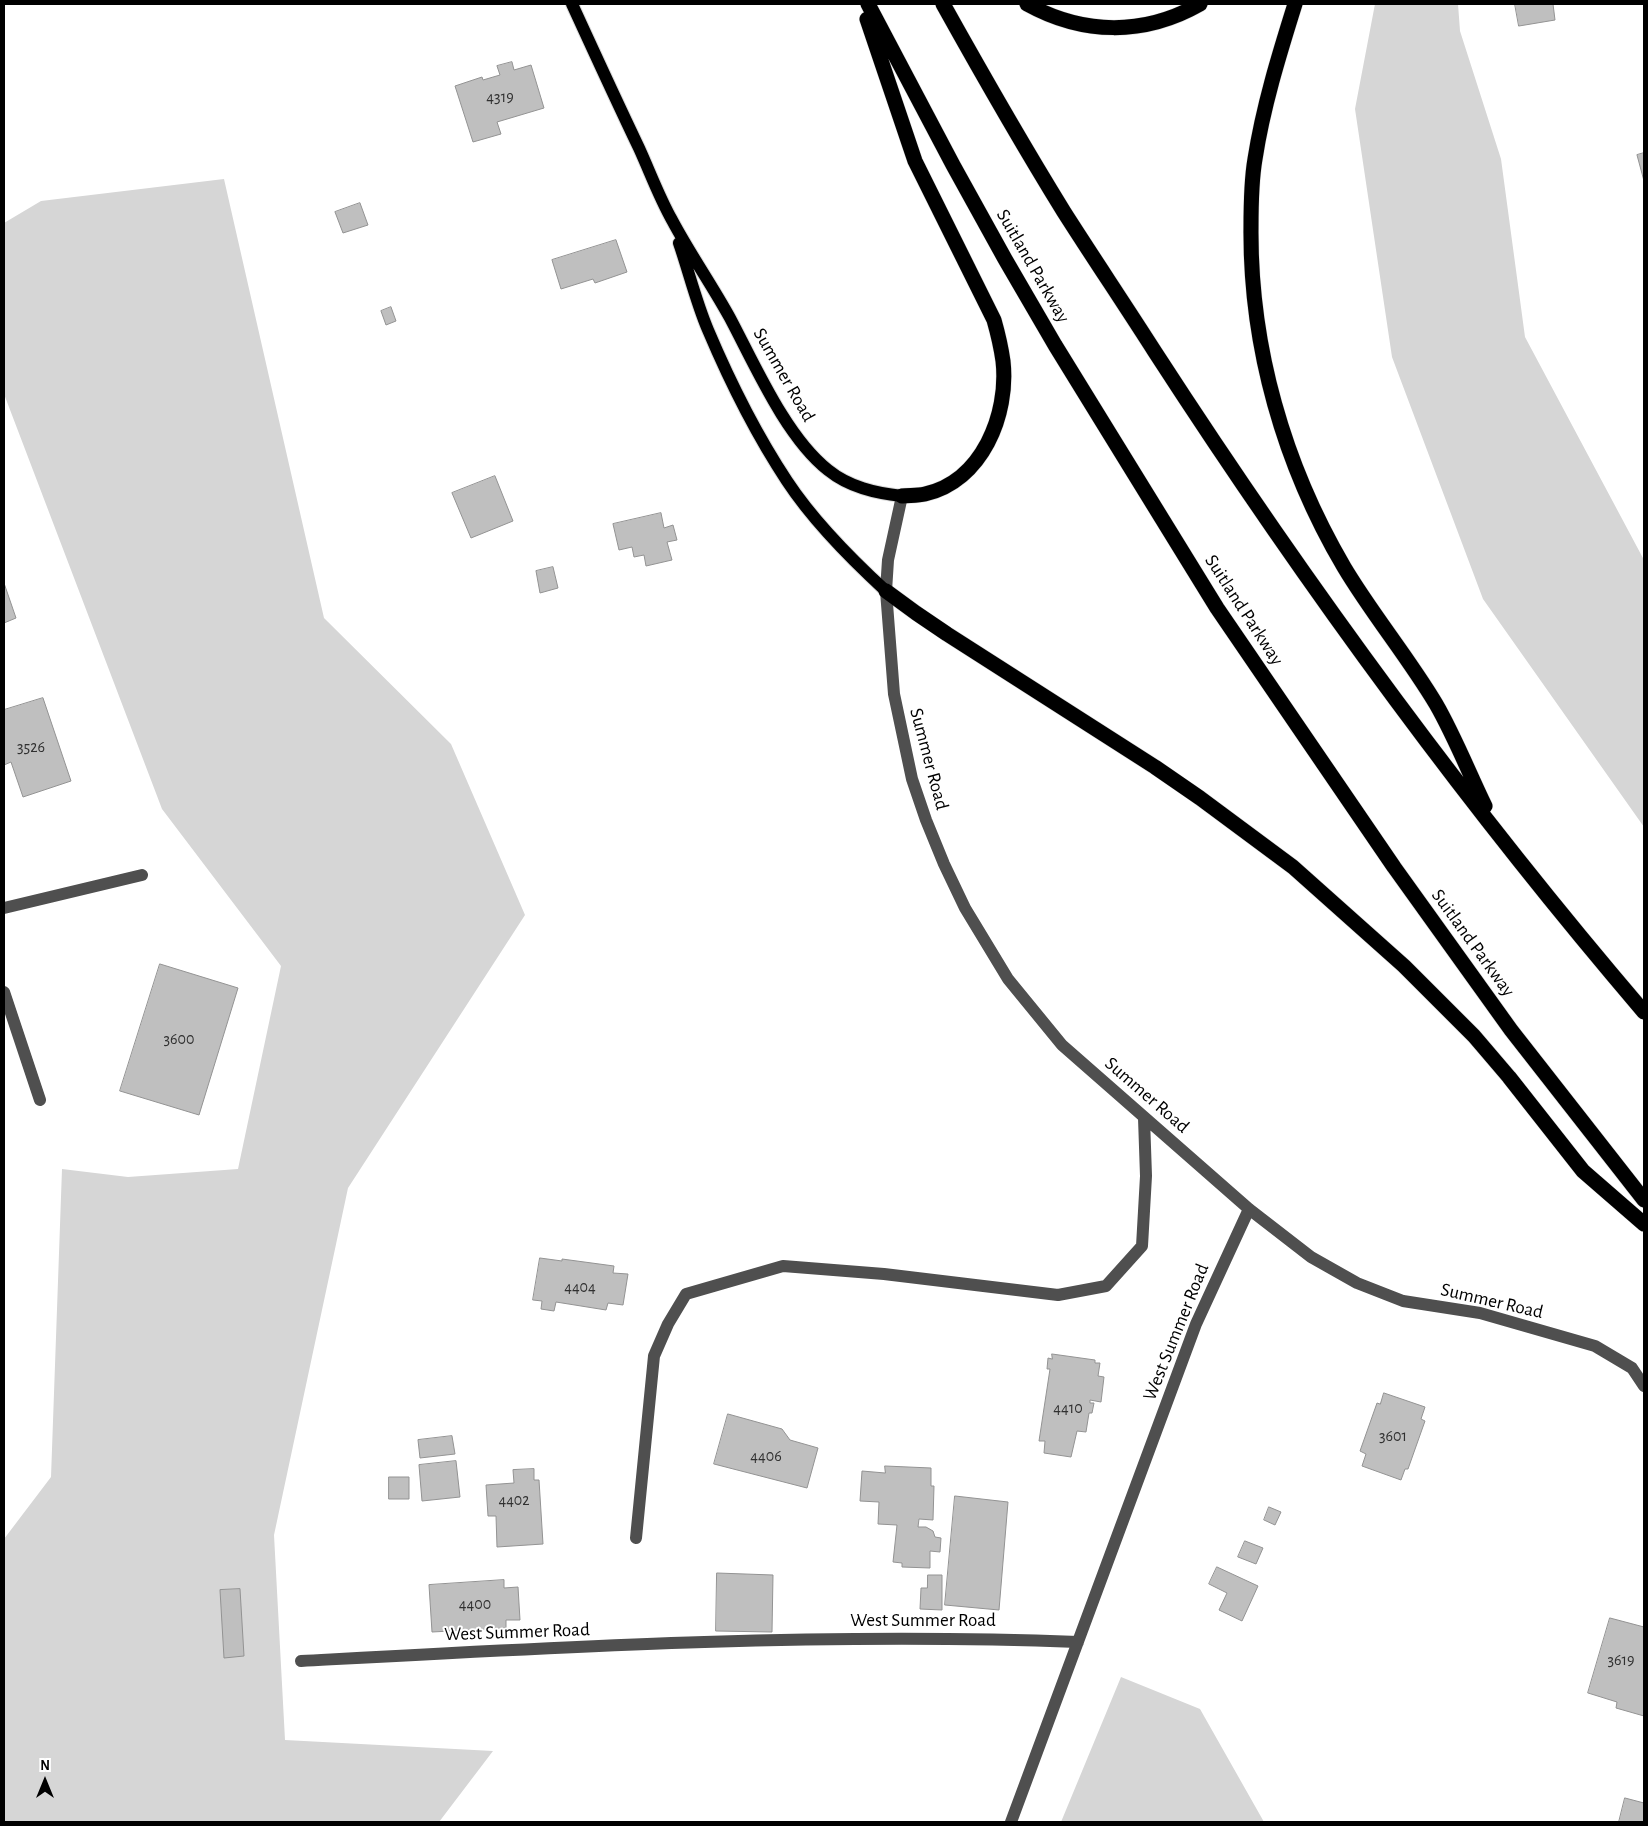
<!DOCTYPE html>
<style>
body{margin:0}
#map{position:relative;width:1648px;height:1826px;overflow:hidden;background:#fff;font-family:"Alegreya Sans",sans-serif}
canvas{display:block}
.frame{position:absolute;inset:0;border:5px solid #000;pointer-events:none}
.north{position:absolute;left:20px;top:1756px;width:50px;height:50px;-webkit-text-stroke:4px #fff;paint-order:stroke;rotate:0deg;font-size:14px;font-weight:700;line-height:20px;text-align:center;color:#000}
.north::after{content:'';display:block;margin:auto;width:18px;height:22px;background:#000;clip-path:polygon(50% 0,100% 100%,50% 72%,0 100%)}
</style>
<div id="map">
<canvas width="1648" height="1826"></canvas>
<div class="frame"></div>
<div class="north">N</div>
</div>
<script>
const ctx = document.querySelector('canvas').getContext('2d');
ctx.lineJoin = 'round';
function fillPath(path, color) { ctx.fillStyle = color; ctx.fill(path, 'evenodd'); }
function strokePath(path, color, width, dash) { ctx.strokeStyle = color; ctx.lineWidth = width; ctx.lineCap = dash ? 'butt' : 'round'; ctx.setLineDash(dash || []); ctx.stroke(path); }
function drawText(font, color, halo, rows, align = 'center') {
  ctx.font = font + ' "Alegreya Sans",sans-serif'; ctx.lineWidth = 4; ctx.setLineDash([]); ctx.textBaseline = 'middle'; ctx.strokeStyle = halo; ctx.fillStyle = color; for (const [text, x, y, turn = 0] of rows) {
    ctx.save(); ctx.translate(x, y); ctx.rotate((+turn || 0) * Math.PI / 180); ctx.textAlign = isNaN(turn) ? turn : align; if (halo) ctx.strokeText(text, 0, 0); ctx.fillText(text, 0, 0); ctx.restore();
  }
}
fillPath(new Path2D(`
 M1375,4H1458L1460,31L1501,159L1525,337L1644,560V827L1483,599L1392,357L1355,109Z
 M224,179L324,618L451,744L525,915L348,1188L274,1535L285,1740L493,1751L439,1822H4V1539L51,1477L62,1169L128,1177L238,1169L281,966L162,809L4,394V223L41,201Z
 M1121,1677L1200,1709L1264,1822H1061Z`), '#d6d6d6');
const building = new Path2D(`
 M1515,4H1553L1555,20L1519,26Z
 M512,62L514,70L531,65L544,108L497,122L501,134L473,142L455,86L482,77L483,80L500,75L497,66Z
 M1644,153V181L1637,155Z
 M360,203L368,225L343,233L335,212Z
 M616,240L627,272L595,283L593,279L561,289L552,260Z
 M391,307L396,321L386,325L381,311Z
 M495,476L513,521L471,538L452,493Z
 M661,513L664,528L673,525L677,540L667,542L672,560L646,566L644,555L634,557L632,547L619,550L613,524Z
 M553,567L558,588L540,593L536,571Z
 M4,583L16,618L4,623Z
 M43,698L71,781L23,797L11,762L4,765V710Z
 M160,964L238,988L199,1115L120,1091Z
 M540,1258L562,1261V1259L614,1266L613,1273L628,1274L623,1305L608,1303L606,1310L556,1302L554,1311L541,1309L542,1301L533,1300Z
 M1052,1354L1095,1360V1363H1100L1098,1376L1104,1377L1101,1402L1090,1400V1403H1094L1092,1413H1089L1086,1432L1077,1431L1071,1457L1044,1453L1045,1441H1039L1050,1369H1047L1048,1358L1052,1359Z
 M1384,1393L1425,1407L1421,1419L1425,1421L1408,1469H1405L1401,1480L1362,1466L1366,1454L1360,1451L1377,1403L1380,1404Z
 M728,1414L782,1429L790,1440L818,1448L807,1488L714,1464Z
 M452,1436L455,1454L420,1458L418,1440Z
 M456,1461L460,1497L422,1501L419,1465Z
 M885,1466L931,1468V1486H934L933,1520L919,1519L918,1527H926L933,1531L935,1537L941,1538L940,1552L930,1551V1568L902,1567V1563L893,1562L897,1525L878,1524L879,1502L860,1501L862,1471L885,1473Z
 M534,1469V1480H539L543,1544L497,1547L496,1516H488L486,1485L514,1483L513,1470Z
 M389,1477H409V1499H389Z
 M955,1496L1008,1502L999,1610L945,1605Z
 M1269,1507L1281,1512L1275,1525L1264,1520Z
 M1245,1541L1263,1548L1256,1564L1238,1557Z
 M1217,1567L1258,1586L1242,1621L1219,1610L1227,1593L1209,1584Z
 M717,1573L773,1575L772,1632L716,1631Z
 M928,1575H942V1610L920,1609L921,1588H927Z
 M504,1580V1588L518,1587L520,1620H506V1628L432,1632L429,1585Z
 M240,1589L244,1656L224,1658L220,1590Z
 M1610,1618L1644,1627V1716L1616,1708L1617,1702L1588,1693Z
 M1625,1798L1644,1803V1822H1619Z`);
fillPath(building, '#bfbfbf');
strokePath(building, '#939393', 1);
const major = new Path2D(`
 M572,4C594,52 616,100 639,148C650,172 659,197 672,220C690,254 712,285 730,318C755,365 786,437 828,470C849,487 875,493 902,496
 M679,243C689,272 696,302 708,330C730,382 756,434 787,481C814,522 850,558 886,591`);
const highway = new Path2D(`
 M868,4L953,165L1005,259L1055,345L1217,608L1394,867L1511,1030L1644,1200
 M943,4C982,74 1022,144 1064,212C1094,259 1125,305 1155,352C1304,582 1466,804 1644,1012
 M1027,4C1083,35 1144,36 1200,4
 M1295,4C1279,55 1263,107 1255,159C1251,182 1251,206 1251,228C1250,347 1284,465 1344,567C1372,614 1408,657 1436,704C1454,735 1469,773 1485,806
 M867,19L915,161L994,320C998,334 1001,347 1003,361C1009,415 982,481 925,494C917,496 909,495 902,496
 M886,591L916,613L947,634L1155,767L1200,798L1293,867L1404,966L1474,1036L1509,1077L1583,1171L1644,1224`);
strokePath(major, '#dbdbdb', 14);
strokePath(highway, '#dbdbdb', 16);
strokePath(new Path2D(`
 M902,496L888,560L886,591L894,694L912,779L926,820L944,864L965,908L1008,979L1062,1045L1249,1209L1311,1257L1357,1283L1403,1301L1480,1313L1595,1346L1632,1368L1644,1386
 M4,908L142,875
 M4,992L40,1100
 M636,1538L654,1356L668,1324L686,1294L783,1266L884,1274L1058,1295L1106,1286L1142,1246L1146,1176L1144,1118
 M301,1661C560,1647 819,1632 1078,1642
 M1011,1822L1196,1324L1249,1209`), '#4f4f4f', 12);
strokePath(major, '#000', 12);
strokePath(highway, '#000', 15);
drawText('16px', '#303030', null, [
 ["4319",500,97],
 ["3526",31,747],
 ["3600",179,1039],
 ["4404",580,1287],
 ["4410",1068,1408],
 ["3601",1393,1436],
 ["4406",766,1456],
 ["4402",514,1500],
 ["4400",475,1604],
 ["3619",1621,1660]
]);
drawText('19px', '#000', '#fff', [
 ["Suitland Parkway",1033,266,60],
 ["Summer Road",784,375,60],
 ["Suitland Parkway",1244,610,57],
 ["Summer Road",929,759,75],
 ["Suitland Parkway",1473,943,54],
 ["Summer Road",1147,1095,41],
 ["Summer Road",1492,1301,13],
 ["West Summer Road",1176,1332,-68],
 ["West Summer Road",923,1620],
 ["West Summer Road",517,1632,-2]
]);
</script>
